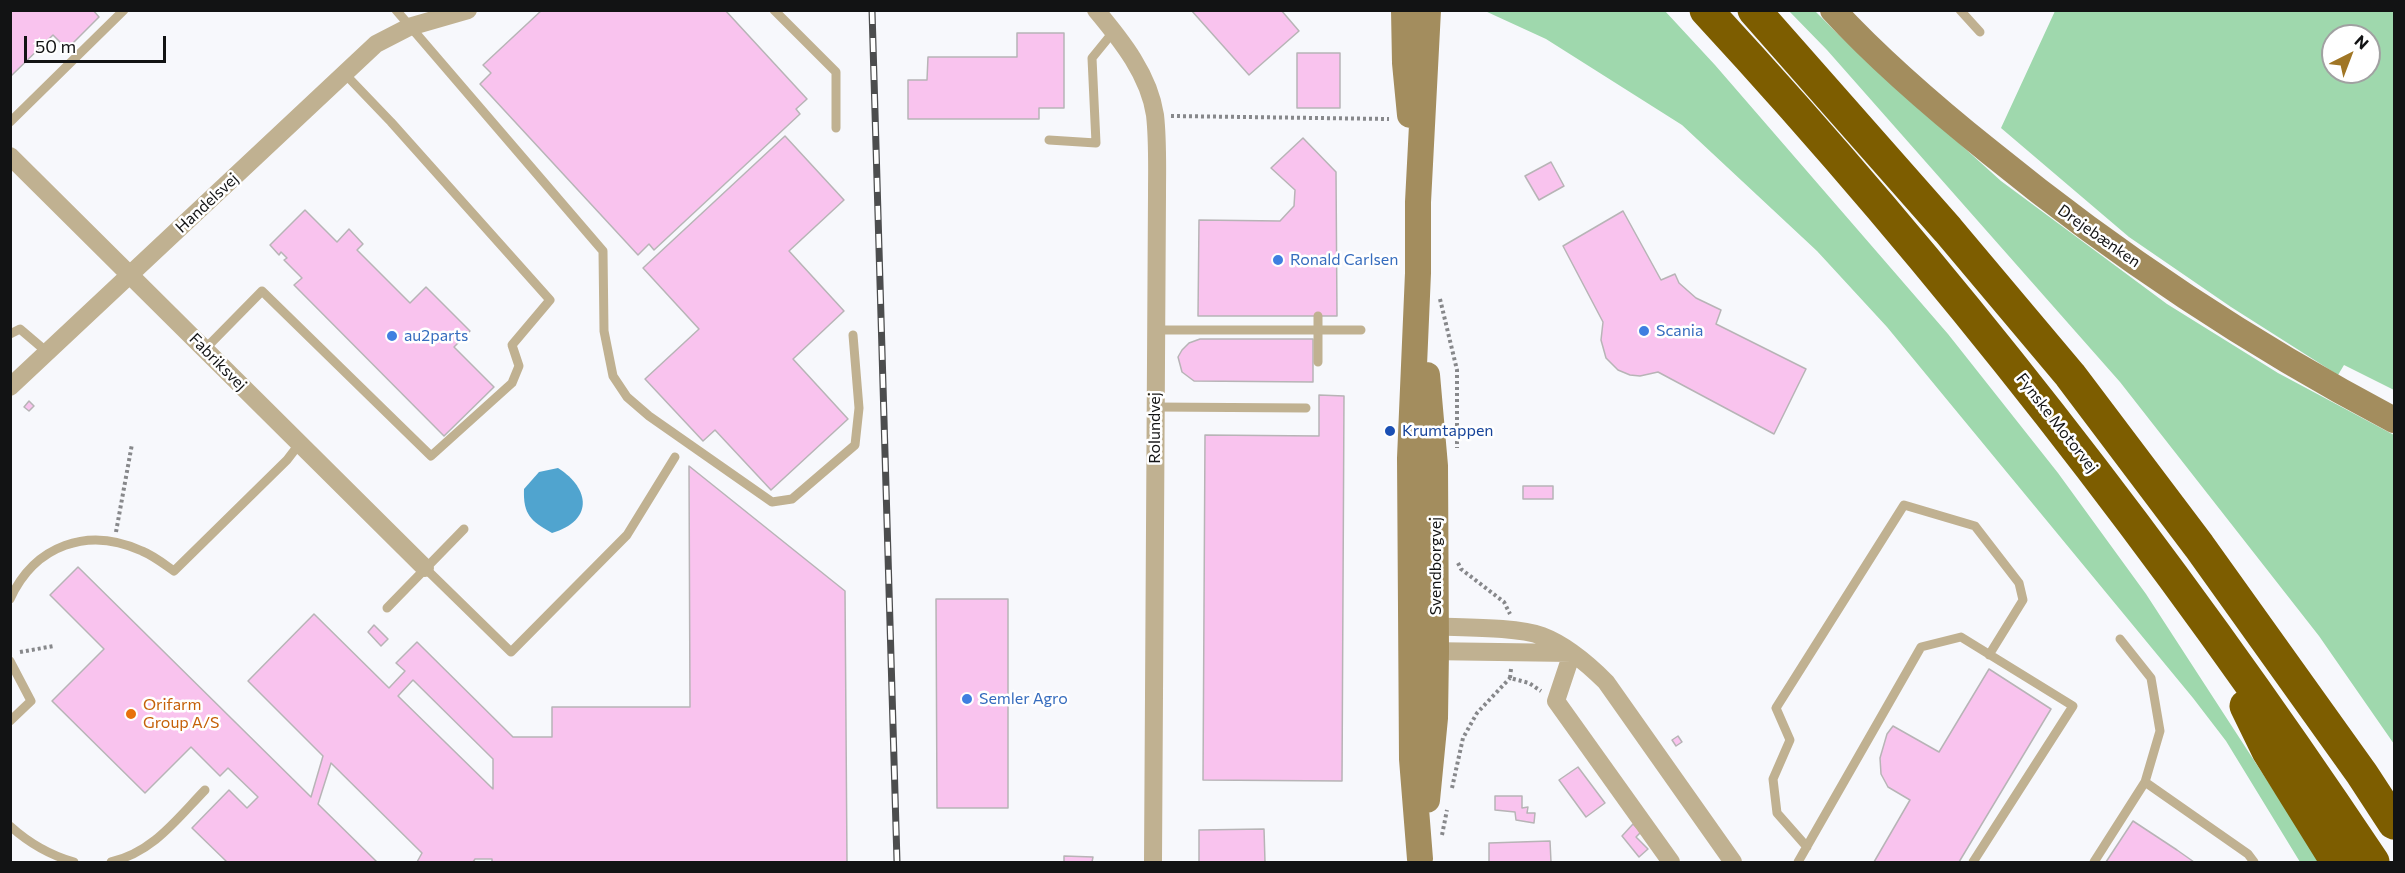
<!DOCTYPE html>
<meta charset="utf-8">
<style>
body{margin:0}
#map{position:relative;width:2405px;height:873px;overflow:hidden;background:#f7f8fc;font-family:Commissioner,sans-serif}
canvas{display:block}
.frame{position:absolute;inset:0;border:12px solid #121314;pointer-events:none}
.north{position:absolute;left:2321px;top:24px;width:60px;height:60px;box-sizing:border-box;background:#fff;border:2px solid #a0a1a1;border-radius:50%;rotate:42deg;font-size:16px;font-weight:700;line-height:24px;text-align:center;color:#121314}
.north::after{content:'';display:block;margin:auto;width:21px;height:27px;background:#a07625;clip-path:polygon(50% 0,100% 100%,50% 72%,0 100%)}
.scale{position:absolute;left:24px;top:36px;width:142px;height:27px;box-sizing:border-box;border:3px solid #121314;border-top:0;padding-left:8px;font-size:18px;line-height:21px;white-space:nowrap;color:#121314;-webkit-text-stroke:4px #fff;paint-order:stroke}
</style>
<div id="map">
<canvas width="2405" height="873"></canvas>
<div class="frame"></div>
<div class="north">N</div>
<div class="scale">50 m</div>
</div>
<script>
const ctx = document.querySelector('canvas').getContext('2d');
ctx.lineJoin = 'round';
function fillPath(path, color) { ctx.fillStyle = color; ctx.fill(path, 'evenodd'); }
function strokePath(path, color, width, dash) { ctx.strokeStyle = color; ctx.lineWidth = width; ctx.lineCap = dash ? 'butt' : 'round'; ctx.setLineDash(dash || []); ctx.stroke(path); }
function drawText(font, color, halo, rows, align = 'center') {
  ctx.font = font + ' Commissioner,sans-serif'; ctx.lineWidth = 5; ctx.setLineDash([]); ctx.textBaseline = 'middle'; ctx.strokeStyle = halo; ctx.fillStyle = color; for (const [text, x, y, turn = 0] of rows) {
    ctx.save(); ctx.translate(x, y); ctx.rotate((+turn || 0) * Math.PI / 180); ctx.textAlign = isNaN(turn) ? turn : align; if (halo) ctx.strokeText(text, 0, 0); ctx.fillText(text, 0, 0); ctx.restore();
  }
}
fillPath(new Path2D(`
 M1485,11H1665L1715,65L1948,334L2058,473L2146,594L2320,862H2300L2226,741L2193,698L1887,327L1817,251L1682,125L1546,39Z
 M1789,11H1815L1840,36L2001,181L2167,304L2278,373L2394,435V744L2319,636L2120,382L1827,50Z
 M2055,11H2394V390L2344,365L2338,375L2231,307L2129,237L2001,128ZM2333,36H2369V72H2333Z`), '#9fd8ad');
fillPath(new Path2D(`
 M558,468C591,489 593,521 552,533C531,521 523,515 524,489L539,472Z`), '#50a4cf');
const building = new Path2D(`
 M10,10H93L99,17L67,49L53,35L10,77Z
 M542,10H725L807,99L796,109L800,114L654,250L649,244L638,255L480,84L491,73L483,65Z
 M1191,10H1281L1299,31L1249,75Z
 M1017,33H1064V108H1039V119H908V80H927L928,57H1017Z
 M1297,53H1340V108H1297Z
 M785,136L844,200L789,251L844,311L793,359L848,419L771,490L715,430L703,441L645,379L699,329L643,268Z
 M1303,138L1336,172L1337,316H1198L1199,220L1280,221L1294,206L1295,190L1271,168Z
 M1551,162L1564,186L1539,200L1525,176Z
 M305,210L337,242L349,229L363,244L357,250L410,303L426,287L470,331L454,347L494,387L444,436L294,285L302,278L284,260L287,258L281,252L279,255L270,245Z
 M1623,211L1661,280L1675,274L1679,283L1696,298L1721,310L1716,324L1806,369L1774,434L1658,372L1640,376L1630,375L1618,370L1606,358L1601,340L1603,322L1563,246Z
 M1200,339H1313V382L1194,381L1182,372L1178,357L1182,350L1189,343Z
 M1319,395L1344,396L1342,781L1203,780L1205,435L1319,436Z
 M29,401L34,406L29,411L24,407Z
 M689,466L845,591L847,862H492V859H475L473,862H417L422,853L331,763L318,804L377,862H227L192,828L229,790L247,808L258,797L228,768L220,776L191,747L145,793L52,701L104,649L50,595L78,567L311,797L323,756L248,681L314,614L389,688L405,671L396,663L417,642L513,737H552V707H690ZM413,680L493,759V789L398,696Z
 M1523,486H1553V499H1523Z
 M936,599H1008V808H937Z
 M374,625L388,639L381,646L368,632Z
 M1989,669L2051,709L1959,862H1874L1910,800L1888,787L1881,774L1880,758L1887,734L1893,726L1939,752Z
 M1678,736L1682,742L1676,746L1672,740Z
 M1578,767L1605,803L1586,817L1559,780Z
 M1495,796H1522V808L1528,807L1527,813H1535L1534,823L1516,820L1515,812L1495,810Z
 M2133,821L2177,850L2194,862H2106Z
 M1633,824L1641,832L1636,837L1648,849L1639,857L1622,836Z
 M1264,829L1265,862H1199V830Z
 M1550,841L1551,862H1489V843Z
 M1064,856L1093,857L1092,862H1064Z`);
fillPath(building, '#f9c3ee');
strokePath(building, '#b7b4b6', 1.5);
strokePath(new Path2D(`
 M1171,116L1389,119
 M1440,299L1457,370V448
 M116,532L132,444
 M1458,563L1461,569L1504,602L1510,614
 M20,652L54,646
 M1511,669L1510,678L1529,683L1541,691
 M1452,788L1463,738L1477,713L1510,678
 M1442,835L1447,810`), '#87888b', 4, [3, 3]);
strokePath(new Path2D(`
 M396,10L603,251L604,331L613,376L627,397L649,416L772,502L792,499L855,445L859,408L853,335
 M774,10L836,72V128
 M1960,10L1980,32
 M10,122L124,10
 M1049,140L1096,143L1092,58L1114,31
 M1318,316V362
 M1156,330H1361
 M10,334L20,329L47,352
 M205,349L262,291L431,456L512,383L519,366L512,345L550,300L391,122L345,74
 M1155,407L1306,408
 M425,568L511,652L627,535L675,457
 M10,599C35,545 88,526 142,551C154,556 164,564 174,571L287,460L300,443
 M387,608L464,529
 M10,661L31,701L10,721
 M2145,782L2248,854L2254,862
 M10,826C30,844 49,855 74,862
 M1807,847L1777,813L1773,779L1790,740L1776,708L1904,505L1975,526L2019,583L2023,600L1989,655
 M111,862C153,852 176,820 205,790
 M1798,862L1921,647L1961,637L2073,706L1973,862
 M2094,862L2145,782L2160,731L2151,678L2120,639`), '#c0b191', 9);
strokePath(new Path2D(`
 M1096,10C1122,41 1149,75 1155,115C1158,141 1157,169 1157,195L1153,862
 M10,156L425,568
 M10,387L376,44L409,27L468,10
 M1425,626C1456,628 1515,626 1542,636C1566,645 1587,663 1606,682L1733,862
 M1425,651L1572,653
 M1572,653L1556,701L1671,862`), '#c0b191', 18);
strokePath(new Path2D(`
 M1404,10L1405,63L1410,115
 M1833,10C1881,62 1936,109 1991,153C2116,255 2252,345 2394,420
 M1427,800L1435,718L1436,651L1435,466L1427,375
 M1420,859L1412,759L1410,458L1418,273V202L1428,10`), '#a38d5e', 26);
strokePath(new Path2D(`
 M1706,10C1952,276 2173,562 2373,862
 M1754,10L1948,230L2070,375L2199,546L2362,774L2394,823
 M2246,706L2268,751L2337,862`), '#7d5d00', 33);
const rail = new Path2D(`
 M872,10L897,862`);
strokePath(rail, '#4c4d4e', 7);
strokePath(rail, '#fff', 4.5, [14]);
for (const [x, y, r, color] of [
 [1278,260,6,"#3f7fe0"],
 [1644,331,6,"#3f7fe0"],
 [392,336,6,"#3f7fe0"],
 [1390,431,6,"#1a4fb4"],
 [967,699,6,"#3f7fe0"],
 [131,714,6,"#e8710a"]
]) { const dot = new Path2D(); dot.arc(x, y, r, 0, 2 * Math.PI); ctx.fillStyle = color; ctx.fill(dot); strokePath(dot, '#fff', 2); }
drawText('16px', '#121314', '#fff', [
 ["Handelsvej",207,203,-43],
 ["Drejebænken",2099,236,35],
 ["Fabriksvej",218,362,45],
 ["Fynske Motorvej",2057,423,52],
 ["Rolundvej",1155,428,-90],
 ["Svendborgvej",1436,566,-90]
]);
drawText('16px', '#366cbe', '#fff', [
 ["Ronald Carlsen",1290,260],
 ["Scania",1656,331],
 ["au2parts",404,336],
 ["Semler Agro",979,699]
], 'left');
drawText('16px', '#164399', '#fff', [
 ["Krumtappen",1402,431]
], 'left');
drawText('16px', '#c56008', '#fff', [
 ["Orifarm",143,705],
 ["Group A/S",143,723]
], 'left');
</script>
